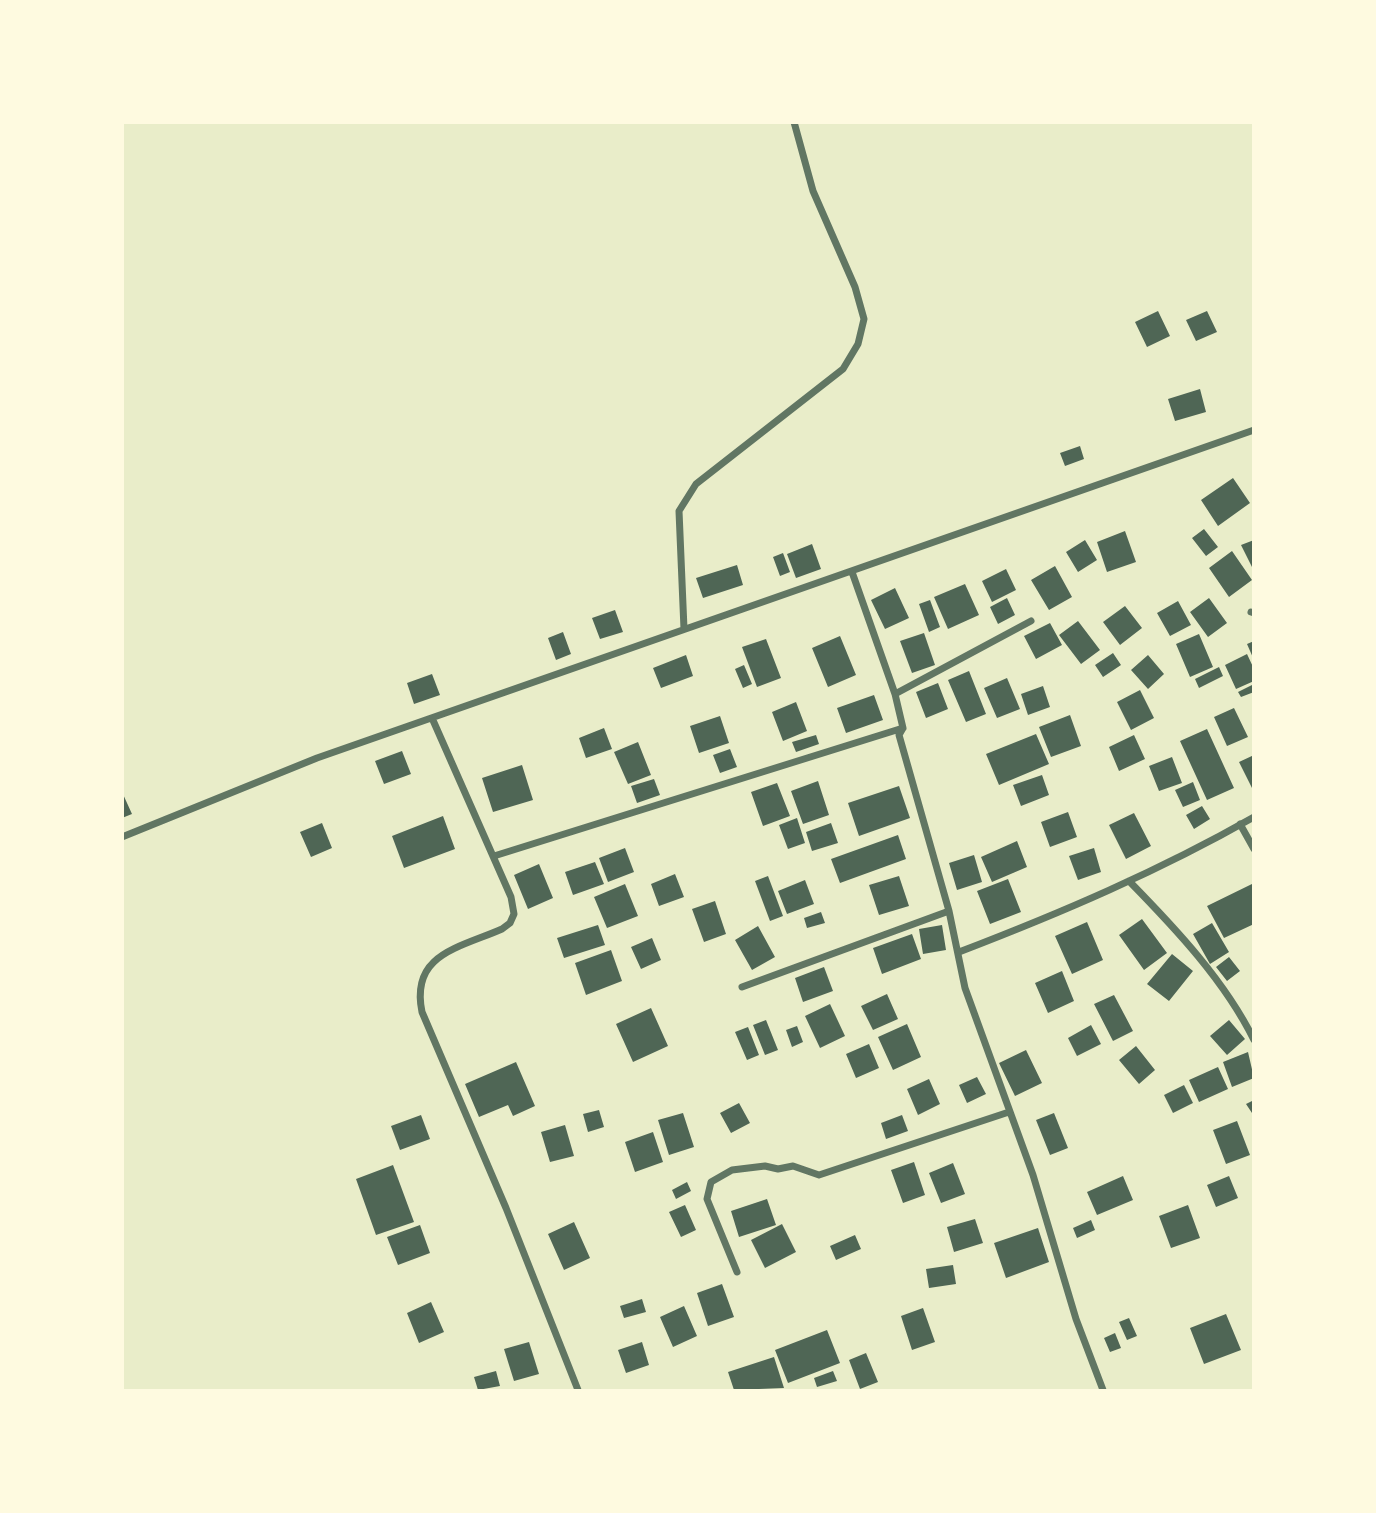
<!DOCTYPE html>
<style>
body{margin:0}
#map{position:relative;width:1376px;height:1513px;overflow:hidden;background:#e9edc9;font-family:Helvetica,sans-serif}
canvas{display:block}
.frame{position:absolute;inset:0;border:124px solid #fefae0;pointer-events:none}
</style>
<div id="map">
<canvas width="1376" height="1513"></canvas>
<div class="frame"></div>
</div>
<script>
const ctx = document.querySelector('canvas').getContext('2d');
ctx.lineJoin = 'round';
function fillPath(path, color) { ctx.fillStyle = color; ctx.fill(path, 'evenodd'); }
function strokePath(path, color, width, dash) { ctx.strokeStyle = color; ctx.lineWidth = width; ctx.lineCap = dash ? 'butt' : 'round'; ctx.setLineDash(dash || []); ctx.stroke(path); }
fillPath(new Path2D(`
 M1158,311L1170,336L1147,347L1135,322Z
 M1207,311L1217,332L1196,341L1186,320Z
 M1200,389L1206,412L1175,421L1168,399Z
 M1080,446L1084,459L1065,466L1060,453Z
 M1233,478L1250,503L1218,526L1201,500Z
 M1204,529L1218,547L1206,556L1192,538Z
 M1125,531L1136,562L1107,572L1097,542Z
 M1085,540L1097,560L1078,572L1066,552Z
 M1254,540V571L1241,545Z
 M812,544L821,569L796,578L787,554Z
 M1232,551L1252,580L1229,597L1209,568Z
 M783,553L790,572L780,576L773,557Z
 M737,565L743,585L703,598L696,578Z
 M1055,566L1072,597L1049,610L1031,580Z
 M1006,569L1016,590L992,602L982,581Z
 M965,584L979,615L948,629L934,597Z
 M895,588L909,618L885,629L871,600Z
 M1007,598L1015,615L998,624L990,607Z
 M1209,598L1227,623L1208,637L1190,612Z
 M930,600L940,627L929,632L919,604Z
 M1178,601L1191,625L1170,636L1157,613Z
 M1125,606L1142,628L1120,645L1103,622Z
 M615,610L623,632L600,639L592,618Z
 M1078,621L1100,650L1081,664L1059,635Z
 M1050,623L1062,645L1036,659L1024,636Z
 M563,632L571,654L556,660L548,638Z
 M924,633L935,665L912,673L900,641Z
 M1199,634L1213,667L1190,677L1176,644Z
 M840,636L856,675L828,687L812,648Z
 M766,639L781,678L757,687L742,647Z
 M1254,641V660L1247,644Z
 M1113,653L1121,665L1103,677L1095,665Z
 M1247,654L1254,669V681L1236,689L1225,665Z
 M686,655L693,676L661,688L653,668Z
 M1148,655L1164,674L1148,689L1131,670Z
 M744,665L752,684L743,688L735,669Z
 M1219,667L1223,676L1199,688L1195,679Z
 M969,671L986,714L966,722L948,680Z
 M432,674L440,695L414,704L407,683Z
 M1007,678L1020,709L997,718L984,688Z
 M938,683L948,709L926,718L916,692Z
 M1254,684V692L1241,697L1238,692Z
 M1043,686L1050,707L1028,715L1021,694Z
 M1140,690L1154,718L1131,730L1117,702Z
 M874,695L883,720L846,733L837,708Z
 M796,702L807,731L783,741L772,712Z
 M1234,708L1248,737L1227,746L1214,717Z
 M1070,715L1081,746L1051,757L1039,727Z
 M720,716L729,743L699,753L690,726Z
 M604,728L612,749L586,758L579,738Z
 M1207,729L1234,788L1207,800L1180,741Z
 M1036,734L1049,764L999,785L986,754Z
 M816,735L819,744L796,752L792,742Z
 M1134,735L1145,759L1119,771L1109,747Z
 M638,742L651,775L628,784L614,752Z
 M730,749L737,767L720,773L713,755Z
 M402,751L411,774L384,784L375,761Z
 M1254,755V792L1239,762Z
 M1172,757L1182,783L1159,791L1149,766Z
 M522,765L533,800L493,812L482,778Z
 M1042,775L1049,795L1021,806L1013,785Z
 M654,779L660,795L637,803L631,786Z
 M818,781L829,815L803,824L791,791Z
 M1193,782L1200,800L1183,807L1175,790Z
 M777,783L790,816L763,826L751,792Z
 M899,786L910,818L859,836L848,803Z
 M122,792L132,814L122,818Z
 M1202,806L1210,819L1194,829L1186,815Z
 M1068,812L1077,837L1050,847L1041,822Z
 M1134,813L1151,846L1126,859L1109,825Z
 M443,816L455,849L404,868L392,836Z
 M797,818L805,843L788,849L779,825Z
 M322,823L332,848L311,857L300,832Z
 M831,823L838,843L812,851L806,832Z
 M898,835L906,859L840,883L831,859Z
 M1017,841L1027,867L992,882L981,857Z
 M625,848L634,872L608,882L599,858Z
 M1094,848L1101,872L1078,880L1069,856Z
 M974,855L982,882L957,890L949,863Z
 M595,862L604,884L573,895L565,872Z
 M539,864L553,898L528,909L514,875Z
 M675,874L684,897L659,906L651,884Z
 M768,876L783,916L770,921L755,881Z
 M899,876L909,906L879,915L869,885Z
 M1008,879L1021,912L990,924L977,891Z
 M805,880L814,904L787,914L778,891Z
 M1254,883V924L1224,938L1207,906Z
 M625,884L638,916L607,928L594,897Z
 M715,901L726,934L704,942L692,909Z
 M821,912L825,923L807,928L804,918Z
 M1142,919L1167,953L1144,970L1119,935Z
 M1087,922L1103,960L1072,974L1055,936Z
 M1212,923L1229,952L1210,964L1193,934Z
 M598,925L605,945L564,958L557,938Z
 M942,925L946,950L923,954L919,929Z
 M758,926L775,957L752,970L735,940Z
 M912,934L921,959L882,974L873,948Z
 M652,938L661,960L641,969L631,947Z
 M611,950L622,981L586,995L575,963Z
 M1172,954L1193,971L1169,1001L1147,984Z
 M1229,957L1240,971L1227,981L1216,967Z
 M824,967L833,991L803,1002L795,978Z
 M1062,971L1074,1001L1048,1013L1035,983Z
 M887,994L898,1019L873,1030L861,1006Z
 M1114,995L1133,1031L1113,1041L1094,1004Z
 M830,1004L845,1036L820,1048L805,1016Z
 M651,1008L668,1046L633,1062L616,1024Z
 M766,1020L778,1050L765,1055L753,1025Z
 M1229,1020L1245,1039L1227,1055L1210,1036Z
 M907,1024L921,1057L893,1070L878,1037Z
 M1091,1025L1101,1044L1077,1056L1068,1038Z
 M797,1026L803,1042L792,1047L786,1030Z
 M748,1027L759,1055L747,1060L735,1032Z
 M869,1044L879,1068L856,1078L846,1054Z
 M1136,1046L1155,1070L1139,1084L1119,1060Z
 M1026,1050L1042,1083L1015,1096L999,1063Z
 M1248,1052L1254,1078L1232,1087L1223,1062Z
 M516,1062L535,1106L513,1116L508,1105L479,1117L465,1084Z
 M1218,1067L1228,1089L1199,1102L1189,1080Z
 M977,1077L986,1094L967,1103L959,1085Z
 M929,1079L940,1104L918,1115L907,1089Z
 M1184,1085L1193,1103L1173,1113L1164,1095Z
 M1254,1100V1116L1246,1104Z
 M739,1103L750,1123L731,1133L720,1113Z
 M599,1110L604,1127L588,1132L583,1114Z
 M683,1113L694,1147L669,1155L658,1120Z
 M1054,1113L1068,1148L1050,1155L1036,1120Z
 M421,1115L430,1139L400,1150L391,1126Z
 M902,1115L908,1131L886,1139L881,1123Z
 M1237,1121L1250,1155L1226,1164L1213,1130Z
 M565,1125L574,1156L550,1162L541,1132Z
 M653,1132L663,1162L635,1172L625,1142Z
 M914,1162L925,1195L903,1203L891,1170Z
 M953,1163L965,1194L941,1203L929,1173Z
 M393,1165L414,1222L376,1235L356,1179Z
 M1123,1176L1133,1200L1097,1215L1087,1192Z
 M1229,1176L1238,1198L1216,1207L1207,1185Z
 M687,1182L691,1191L676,1199L672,1190Z
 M767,1199L776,1225L739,1237L731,1211Z
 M685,1205L696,1230L681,1237L669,1212Z
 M1188,1205L1200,1238L1171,1248L1159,1216Z
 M975,1219L983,1243L954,1252L947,1227Z
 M1091,1220L1095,1230L1077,1238L1073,1228Z
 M574,1222L590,1258L564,1270L548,1234Z
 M782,1224L796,1252L765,1268L751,1240Z
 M420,1225L430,1253L398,1265L387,1237Z
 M1038,1228L1049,1262L1006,1278L994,1243Z
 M855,1235L861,1249L836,1260L830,1246Z
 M953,1265L956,1284L929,1288L926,1269Z
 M722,1284L734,1317L708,1326L697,1293Z
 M642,1299L646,1312L624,1318L620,1306Z
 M431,1302L444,1332L419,1343L407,1313Z
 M684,1306L697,1336L673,1347L660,1317Z
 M923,1308L935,1342L912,1350L901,1316Z
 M1226,1314L1241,1350L1204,1364L1190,1328Z
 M1129,1318L1137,1336L1127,1340L1119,1322Z
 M827,1330L840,1363L788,1383L775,1350Z
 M1115,1333L1121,1348L1110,1352L1104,1338Z
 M529,1342L539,1374L514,1381L504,1349Z
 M642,1342L649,1365L626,1373L618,1350Z
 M866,1353L878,1382L860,1389L849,1360Z
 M774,1357L784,1388L734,1390L728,1372Z
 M496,1371L500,1386L478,1390L474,1377Z
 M833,1371L837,1381L817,1387L814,1378Z`), '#4f6655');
strokePath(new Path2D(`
 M852,572L895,694L903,728L899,735L949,911L965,988L1033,1175L1076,1319L1103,1390
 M1251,612L1254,613
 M684,629L679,511L696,484L843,369L858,344L864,319L855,287L813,191L794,122
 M895,694L1031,621
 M432,718L511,897L514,914L510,923L502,929C459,948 410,954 422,1012L506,1208L578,1390
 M1240,824L1254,849
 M122,837L317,758L1254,430
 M494,856L903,728
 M1129,881C1175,928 1225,981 1254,1040
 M959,952C1061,913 1159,871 1254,817
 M742,987L949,911
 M737,1272L707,1199L711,1182L732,1170L765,1166L778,1169L793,1166L819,1175L1009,1112`), '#617663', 7);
</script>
